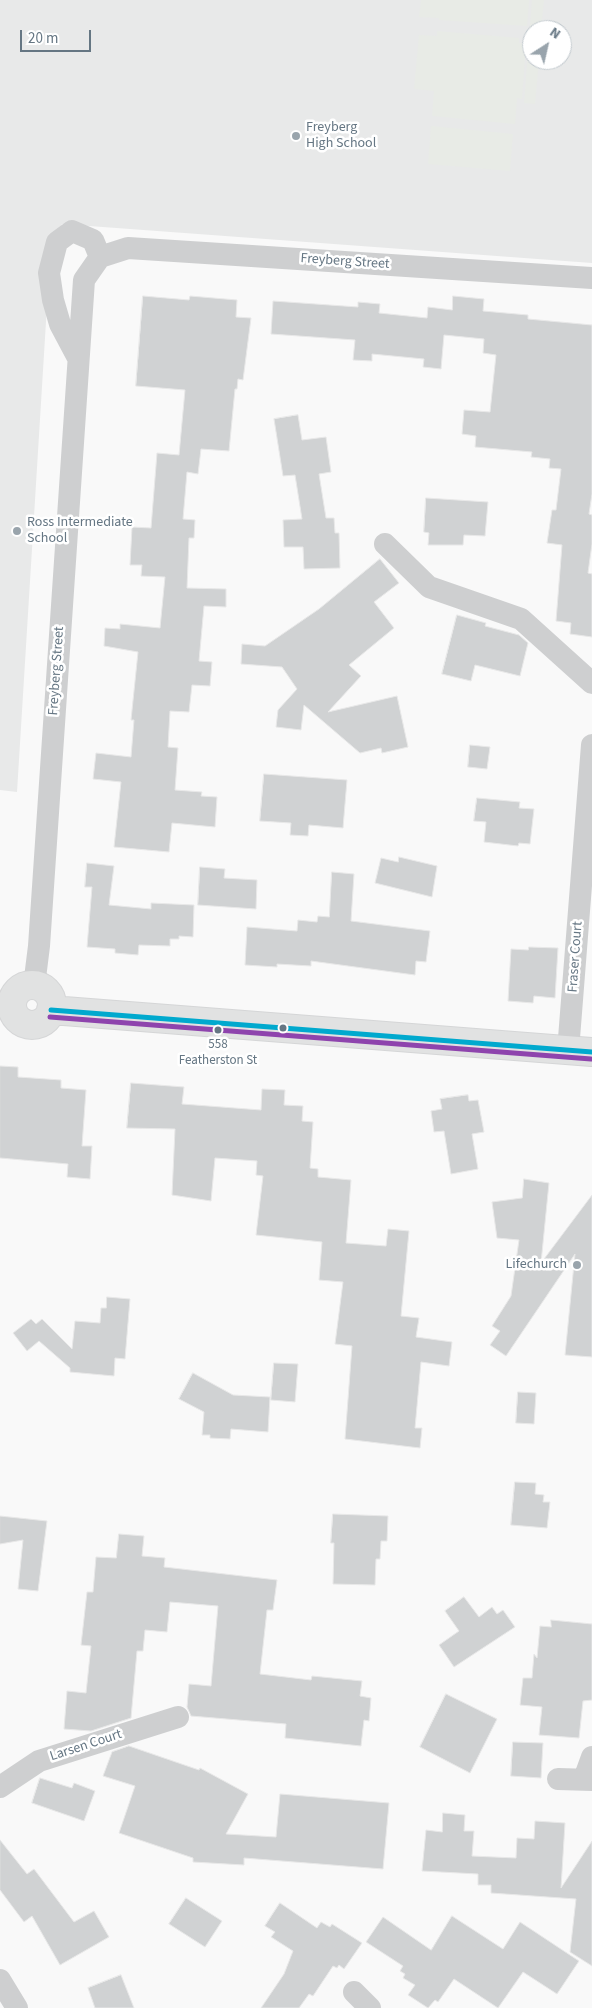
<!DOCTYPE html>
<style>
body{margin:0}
#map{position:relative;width:592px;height:2008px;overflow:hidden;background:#f9f9f9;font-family:"Source Sans 3",sans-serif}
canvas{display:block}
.north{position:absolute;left:522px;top:20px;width:50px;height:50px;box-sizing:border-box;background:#fff;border:1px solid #c1c8cd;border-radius:50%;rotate:35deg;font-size:14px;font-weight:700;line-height:20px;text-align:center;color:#657683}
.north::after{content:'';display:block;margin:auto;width:18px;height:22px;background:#99a4ac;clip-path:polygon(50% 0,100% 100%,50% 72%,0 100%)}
.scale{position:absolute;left:20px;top:30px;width:71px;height:22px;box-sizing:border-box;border:2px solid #657683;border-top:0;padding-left:6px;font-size:15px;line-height:18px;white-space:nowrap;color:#657683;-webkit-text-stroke:4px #fff;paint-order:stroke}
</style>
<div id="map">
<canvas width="592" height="2008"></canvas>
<div class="north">N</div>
<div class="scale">20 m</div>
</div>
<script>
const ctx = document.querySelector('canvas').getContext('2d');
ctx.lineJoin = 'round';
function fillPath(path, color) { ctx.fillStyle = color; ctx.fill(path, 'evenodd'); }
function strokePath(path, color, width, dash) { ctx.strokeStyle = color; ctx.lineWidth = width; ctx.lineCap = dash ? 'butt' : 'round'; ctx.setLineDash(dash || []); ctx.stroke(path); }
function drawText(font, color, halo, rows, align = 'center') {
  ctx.font = font + ' "Source Sans 3",sans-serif'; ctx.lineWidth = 5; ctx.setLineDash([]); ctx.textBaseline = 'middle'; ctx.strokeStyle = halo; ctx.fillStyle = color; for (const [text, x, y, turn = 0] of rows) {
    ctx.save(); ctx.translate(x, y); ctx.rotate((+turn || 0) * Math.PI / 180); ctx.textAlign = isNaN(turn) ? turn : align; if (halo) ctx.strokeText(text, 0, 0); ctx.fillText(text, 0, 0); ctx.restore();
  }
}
fillPath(new Path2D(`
 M0,0H592V263L62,224L49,273L17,792L0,790ZM532,30H562V60H532Z`), '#e8e9e9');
fillPath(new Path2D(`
 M421,0H529L527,26L439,20V18L419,17Z
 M532,0H544L541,30H532V60H539L535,104L524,103Z
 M437,31L519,38V43L526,44L522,99L517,98L515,124L432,116L434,91L414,89L419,35L437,36Z
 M431,126L513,134L510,171L428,164Z`), '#e8ebe6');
const building = new Path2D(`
 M143,296L189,300L190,296L237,300L236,317L251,318L243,380L238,379L237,389H235L229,451L201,449L198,474L187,472L183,519L195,520L194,538H189L187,588L226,589V607L204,606L199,661L212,662L210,686L192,685L189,712L170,711L168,747L178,748L175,790L202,792L201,796L217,797L215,827L172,823L169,852L114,847L121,782L93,779L96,753L131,757L134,720H131L138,652L104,646L105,628L120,629V624L160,628L165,577L141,576L142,565H130L132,527L151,528L157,453L179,455L185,390L136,386Z
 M453,296L484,299L483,311L528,315V319L592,325V494L589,514L592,515V544L588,573L592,574V637L570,634L571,623L556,621L562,545L547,543L552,510H556L561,469L549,468L550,459L531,457L532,452L475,447L476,436L462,434L464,410L490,412L496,355L483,353L484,339L444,335L441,369L423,367L424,359L372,354V361L353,360L355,340L271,334L273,301L358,307V302L380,304L379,313L427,318L428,307L452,310Z
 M298,415L302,440L326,437L331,472L319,474L326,518H334L335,533H339L340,568L304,569L303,547H284L283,520L302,519L295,475L283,476L274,419Z
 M426,498L488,502L485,536L464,535L463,545H428L429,533L424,532Z
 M380,559L399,583L374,602L394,628L349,665L361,676L328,712L397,696L408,747L382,753L381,748L360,753L304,705L301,730L276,727L278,710L297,689L282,667L241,664L242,644L265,646L319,609Z
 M457,615L486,623L485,626L519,635L528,643L520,676L475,665L471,681L442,674Z
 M470,745L490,747L487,769L468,767Z
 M264,774L347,780L343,828L309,825L308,836L290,835L291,823L260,821Z
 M477,798L520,802L519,808L534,809L530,844L519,843L518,846L484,842L486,822L474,821Z
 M399,857L437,866L432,897L375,883L381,858L398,862Z
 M87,863L114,866L109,905L151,909V903L194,905L193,937L179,936V939H170V946L139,945L138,955L115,953V949L87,947L92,887H85Z
 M200,867L225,869L224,878L257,880L256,909L198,905Z
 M332,872L354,874L351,921L430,931L426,962L416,961L415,975L311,961V966L277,964V967L245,965L247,927L297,931L298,920L317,922L318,916L329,917Z
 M529,947L558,948L555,998L534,996L533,1003L508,1001L511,949L528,950Z
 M0,1066L18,1067V1077L61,1080V1088L86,1090L82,1146H92L90,1179L67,1177L68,1164L0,1158Z
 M131,1083L184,1087L182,1104L261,1110L262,1089L285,1090L284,1105L303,1106L302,1121L313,1122L310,1168L318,1169V1177L351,1180L346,1243L386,1246L388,1229L409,1231L401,1316L419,1318L416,1337L452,1342L449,1366L421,1362L415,1428H422L420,1448L345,1439L352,1346L335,1344L343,1282L319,1280L322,1242L256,1235L263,1176L256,1175L257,1161L215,1158L211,1201L172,1195L175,1129L127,1128Z
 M468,1095L469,1101L478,1100L484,1132L472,1134L478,1169L451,1174L444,1131L434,1132L431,1111L442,1109L440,1099Z
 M524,1179L549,1183L541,1263L592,1195V1357L565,1355L575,1254L506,1356L490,1345L500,1331L492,1326L511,1296L519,1240L497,1238L492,1202L522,1198Z
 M107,1297L130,1299L125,1359L115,1358L114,1376L70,1372V1368L39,1341L27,1351L13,1333L31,1319L36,1324L42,1319L72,1349L75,1321L100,1323L101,1308H106Z
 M274,1363L298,1364L295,1402L271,1400Z
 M193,1373L233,1395L270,1397L268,1432L231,1429L230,1439L210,1438V1435H202L204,1412L179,1399Z
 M518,1392L536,1393L534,1424L516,1423Z
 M515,1482L536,1483L535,1494L544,1495L543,1502H550L547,1528L511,1525Z
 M333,1514L388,1516L387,1541H381L380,1559H376L375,1585L333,1584L334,1543H331Z
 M0,1516L47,1521L38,1591L18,1589L23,1540L0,1544Z
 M119,1534L144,1536L142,1556L165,1558L164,1567L277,1580L273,1610H267L260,1674L311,1680L312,1676L362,1681L360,1696L371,1698L369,1721L364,1720L361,1746L285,1738L286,1724L191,1716L187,1707L189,1684L211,1686L218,1606L170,1602L167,1632L145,1630L143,1651H137L131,1718L91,1731L64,1729L67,1691L86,1693L91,1646L81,1645L87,1592H93L96,1557L116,1558Z
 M464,1597L479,1617L492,1607L497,1614L503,1610L515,1627L454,1667L439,1645L459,1631L445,1611Z
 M551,1620L592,1624V1700L583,1701L579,1738L539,1735L542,1707L520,1705L523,1678H532L534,1654L537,1658L540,1626L551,1627Z
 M446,1694L497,1719L470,1773L420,1747Z
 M513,1742L543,1743L541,1778L511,1776Z
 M129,1746L199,1770L200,1768L248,1794L226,1834L276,1837L280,1794L389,1803L383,1869L244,1858V1865L193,1862V1858L119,1833L135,1786L103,1776L112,1752Z
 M40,1778L72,1788L74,1783L95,1791L84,1821L32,1803Z
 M443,1813L465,1815L464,1831H474L472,1856L516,1858L517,1838L534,1839L535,1821L565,1823L561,1888L592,1841V1966L570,1952L576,1899L491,1893V1885H478V1874L422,1871L426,1830L442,1832Z
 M0,1840L27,1874L34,1869L74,1922L94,1911L109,1937L60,1965L32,1916L24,1922L0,1890Z
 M186,1898L222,1921L205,1947L169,1924Z
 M280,1903L317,1928L321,1922L330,1927L332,1924L362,1943L344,1969L339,1965L337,1968L333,1966L313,1996L309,1994L299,2008H261L284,1974L293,1951L271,1937L275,1932L265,1926Z
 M452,1916L503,1949L520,1922L579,1961L557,1994L523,1972L498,2008L454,1979L438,2002L435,2000L428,2008L408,1995L415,1985L403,1978L405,1974L400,1971L403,1966L366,1942L383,1917L431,1950Z
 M121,1975L134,2008H95L88,1988Z`);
fillPath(building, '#d0d2d3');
strokePath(building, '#e8e8e8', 1);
const major = new Path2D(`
 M12 1005a20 20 0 1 1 40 0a20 20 0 1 1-40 0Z
 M51,1010L592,1052`);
strokePath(major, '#d5d6d7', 30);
strokePath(new Path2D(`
 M77,356L60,324L53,300L49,273L57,242L72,231L93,240L100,257
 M385,544L429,587L521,619L592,683
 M34,986L39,946L84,280L100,257L128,248L592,278
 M568,1051L592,745
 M558,1779L592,1780
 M584,1779L592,1757
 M0,1787L39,1761L178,1717
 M0,1980L17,2008
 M354,1992L370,2008`), '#cecfd0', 22);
strokePath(major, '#e1e2e2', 28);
strokePath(new Path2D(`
 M51,1010L592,1052`), '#00a9ce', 5);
strokePath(new Path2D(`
 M50,1017L591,1059`), '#8e44ad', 5);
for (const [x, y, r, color] of [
 [296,136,5,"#99a4ac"],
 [17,531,5,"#99a4ac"],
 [283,1028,4.5,"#657683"],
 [218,1030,4.5,"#657683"],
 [577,1265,5,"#99a4ac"]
]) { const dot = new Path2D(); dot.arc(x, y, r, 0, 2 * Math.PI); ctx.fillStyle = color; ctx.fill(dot); strokePath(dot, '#fff', 2); }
drawText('13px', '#657683', '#fff', [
 ["558",218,1045],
 ["Featherston St",218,1061]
]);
drawText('14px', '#657683', '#fff', [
 ["Freyberg",306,128],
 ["High School",306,144],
 ["Ross Intermediate",27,523],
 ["School",27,539],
 ["Lifechurch",567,1265,"right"]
], 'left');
drawText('14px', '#657683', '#fff', [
 ["Freyberg Street",345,262,4],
 ["Freyberg Street",57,671,-86],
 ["Fraser Court",576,957,-86],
 ["Larsen Court",86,1746,-18]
]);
</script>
